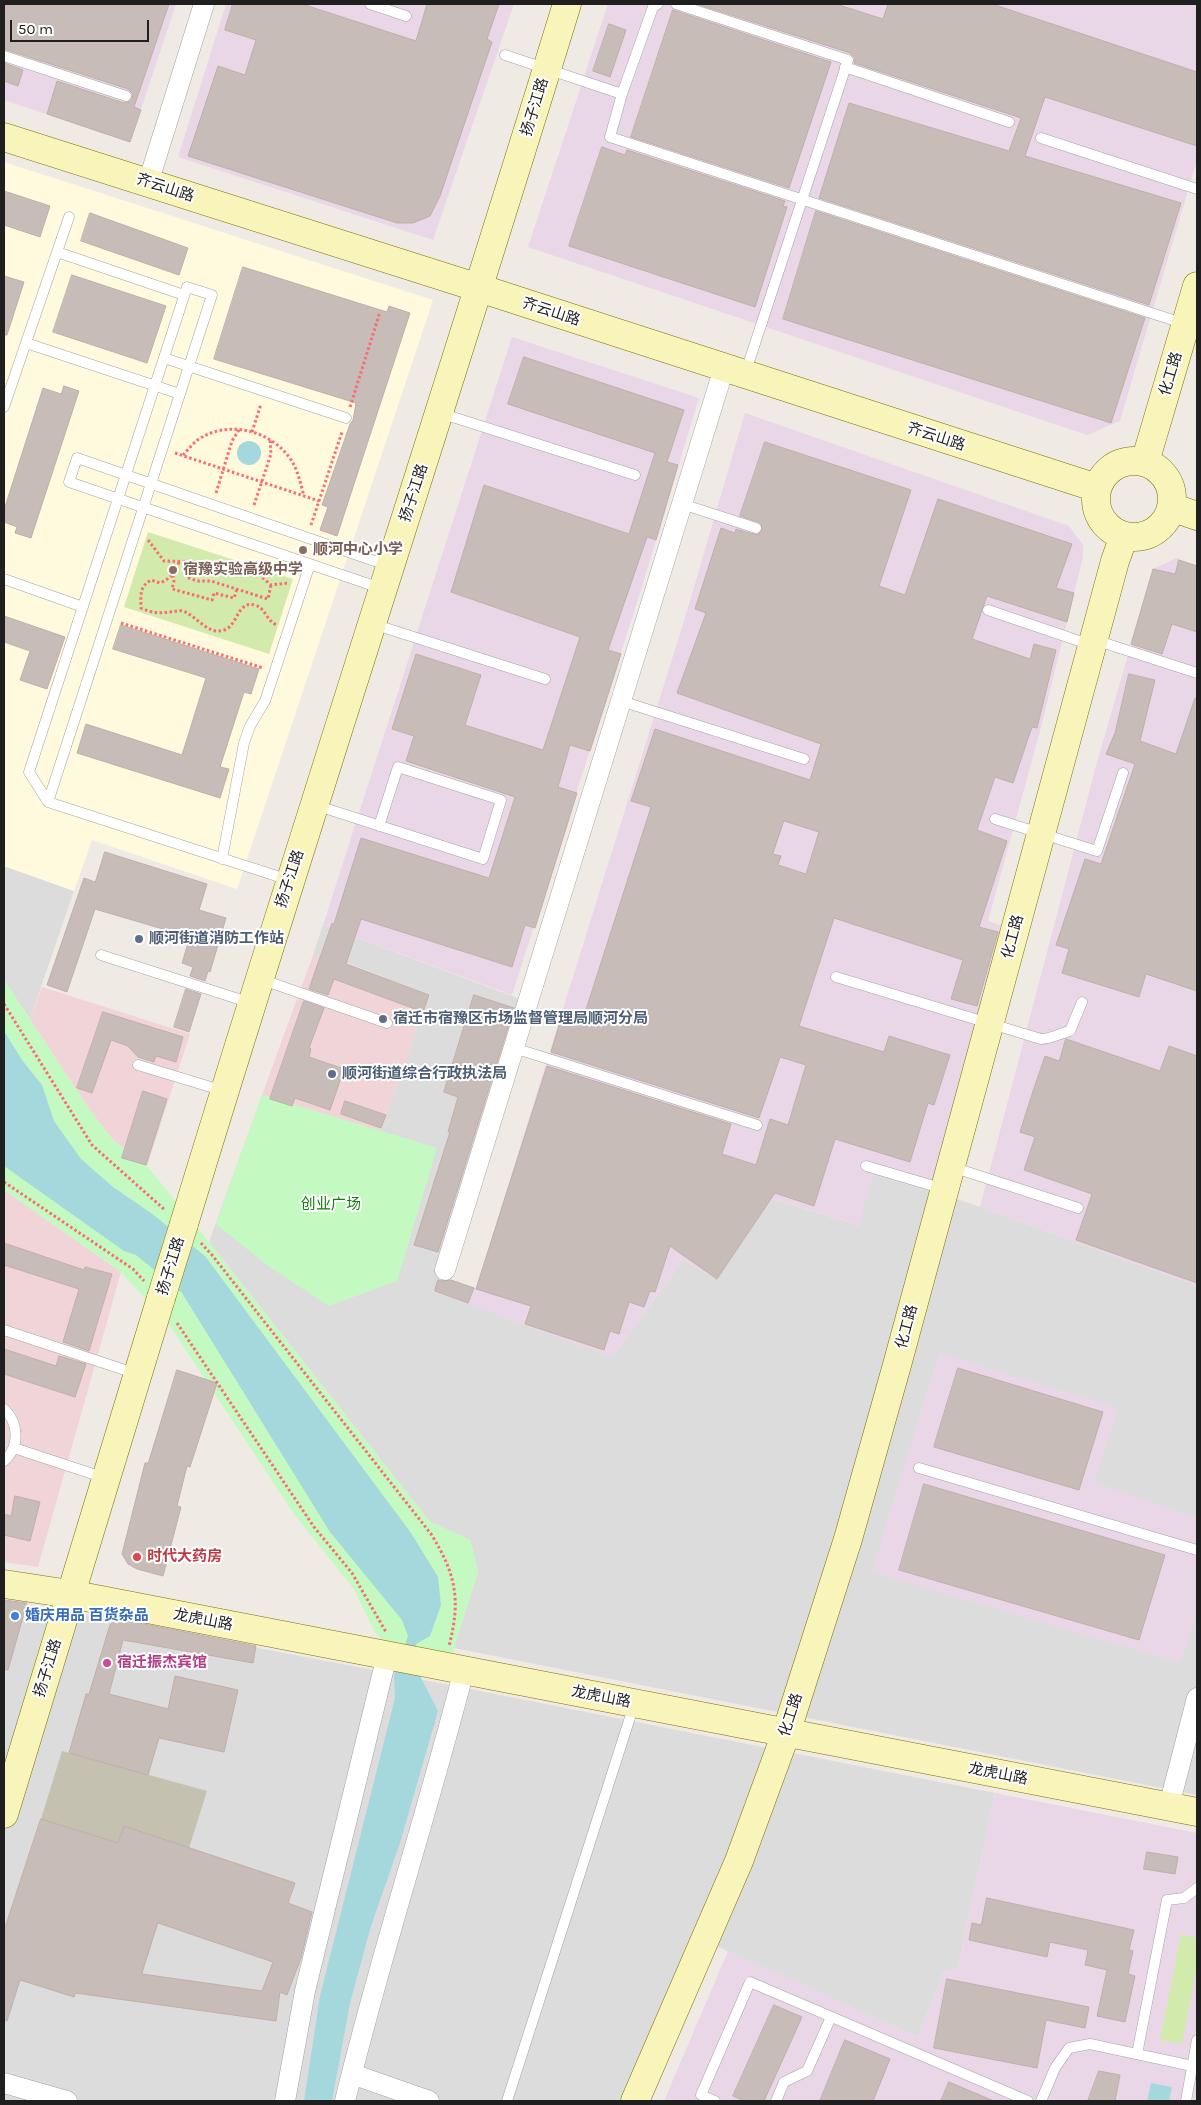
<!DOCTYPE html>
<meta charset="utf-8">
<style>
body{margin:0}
#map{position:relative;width:1201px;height:2105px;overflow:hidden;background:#f0eae5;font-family:Karla,sans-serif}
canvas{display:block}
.frame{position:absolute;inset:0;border:5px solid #1f1f1f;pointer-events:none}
.scale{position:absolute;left:10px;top:20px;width:139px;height:22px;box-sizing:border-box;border:2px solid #1f1f1f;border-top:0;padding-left:6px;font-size:15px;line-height:18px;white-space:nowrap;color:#1f1f1f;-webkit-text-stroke:4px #fff;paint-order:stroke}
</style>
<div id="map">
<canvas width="1201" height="2105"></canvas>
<div class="frame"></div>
<div class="scale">50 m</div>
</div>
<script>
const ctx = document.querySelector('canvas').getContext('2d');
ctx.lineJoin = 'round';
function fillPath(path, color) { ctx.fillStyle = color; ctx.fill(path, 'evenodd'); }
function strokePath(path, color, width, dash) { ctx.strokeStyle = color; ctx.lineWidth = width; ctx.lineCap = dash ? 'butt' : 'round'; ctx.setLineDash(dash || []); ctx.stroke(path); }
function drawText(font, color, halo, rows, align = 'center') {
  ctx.font = font + ' Karla,"Noto Sans SC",sans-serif'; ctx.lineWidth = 4; ctx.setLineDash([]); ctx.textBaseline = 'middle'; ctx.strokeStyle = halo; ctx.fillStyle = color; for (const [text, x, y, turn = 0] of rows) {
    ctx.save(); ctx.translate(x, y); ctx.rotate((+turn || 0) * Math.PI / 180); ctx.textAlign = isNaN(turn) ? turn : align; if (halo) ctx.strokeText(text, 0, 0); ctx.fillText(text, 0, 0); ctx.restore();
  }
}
fillPath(new Path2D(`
 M4,866L74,891L30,1019L4,980Z
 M323,925L523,1000L435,1291L612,1357L683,1260L717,1279L772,1199L858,1225L873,1173L966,1202L1197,1286V1795L454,1648L478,1571L470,1540L430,1522L209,1242L262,1095L380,1130L429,995L347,963L345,967L313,955Z
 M4,1602L43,1607L394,1674L995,1793L958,1967L943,1973L918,2037L694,1936L622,2101H4Z`), '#dddcdc');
fillPath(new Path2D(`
 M313,955L344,967L346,963L429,995L380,1130L262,1095Z
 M42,987L190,1034L147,1166L112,1139L87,1106L30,1019Z
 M4,1190L121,1272L38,1567L4,1562Z`), '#f0d4d7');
fillPath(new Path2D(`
 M4,4H176L130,142L4,100Z
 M226,4H514L433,240L178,157Z
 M608,4H1197V160L1120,421L1087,435L528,247Z
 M512,337L699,398L640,593L512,995L323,925Z
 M745,413L1069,526L1083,545V557L1040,731L988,921L1006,927L935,1192L873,1173L859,1225L772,1199L717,1279L683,1260L612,1357L433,1291L438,1276L476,1288L687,611Z
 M1176,558L1197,566V1286L980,1207L1097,762L1153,569Z
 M939,1353L1118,1408L1094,1482L1197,1518V1611L1180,1663L872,1572Z
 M995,1793L1197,1833V2101H664L728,1951L918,2037L943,1973L958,1967Z`), '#e9d7e8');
fillPath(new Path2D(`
 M4,162L433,300L237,889L92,840L74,891L4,866Z`), '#fffade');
fillPath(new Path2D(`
 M62,1751L207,1791L189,1848L124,1826L118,1843L41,1819Z`), '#c4c1b0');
fillPath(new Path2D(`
 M148,532L293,579L269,654L124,607Z
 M1181,1934L1197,1938V1966L1182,2044L1160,2040Z`), '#d2eaab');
fillPath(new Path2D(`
 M4,980L87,1106L112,1139L147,1166L209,1242L430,1522L470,1540L478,1571L451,1658L388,1647L374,1631L354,1589L294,1514L168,1323L121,1272L4,1190Z
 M262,1095L437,1148L397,1281L329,1306L268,1266L216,1224Z`), '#c5f9c2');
fillPath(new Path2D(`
 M237 453a12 12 0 1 1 24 0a12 12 0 1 1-24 0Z
 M4,1031L22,1060L42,1085L54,1121L81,1159L113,1187L151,1213L205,1256L411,1533L438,1577L441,1605L430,1636L416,1644L417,1670L438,1711L400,1843L371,1926L350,2003L332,2101H304L320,1996L395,1698L394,1674L408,1636L402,1620L330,1532L182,1293L136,1255L124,1251L4,1166Z
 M1151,2083L1172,2087L1169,2101H1147Z`), '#a5d8dd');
const building = new Path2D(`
 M4,4H169L134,107L141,110L130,142L47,114L57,81L124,103L131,101L133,94L128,89L4,49Z
 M233,4H302L416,41L427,4H499L487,39L492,42L440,196L430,216L413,223H397L188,156L218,66L245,75L256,40L225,30Z
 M697,4H836L883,19L888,4H992L1197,72V146L1045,97L1025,156L1181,203L1149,305L819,198L849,103L1009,151L1021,118L854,63L855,58L850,53Z
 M673,10L831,62L789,188L631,137Z
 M609,24L626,30L610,77L593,71Z
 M4,63L23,70L18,86L4,81Z
 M602,147L625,155L627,150L785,201L783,206L787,207L755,307L569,246Z
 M4,191L50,206L40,237L4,225Z
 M816,211L1145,318L1111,423L783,319Z
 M90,213L188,248L179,275L81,241Z
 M243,267L387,312L389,306L410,313L337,536L320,530L328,507L322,505L350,424L353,420L356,403L214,359Z
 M72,275L166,306L147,363L53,332Z
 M4,276L24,282L7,335H4Z
 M524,357L684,410L667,462L678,465L656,540L647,537L608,650L621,654L590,751L570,745L558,787L577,793L535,928L525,925L512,967L361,919L346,964L429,995L423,1012L334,979L328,995L309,989L332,923L334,924L361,838L489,878L515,797L406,761L414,736L392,729L416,654L481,675L465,725L543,750L580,637L451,592L484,485L629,534L655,453L508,404Z
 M64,386L79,391L31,538L15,533L17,527L4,522V510L43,388L61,394Z
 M765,442L911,490L879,586L905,595L938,499L1072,544L1056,588L1074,593L1067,622L987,596L972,639L1030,659L1034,644L1056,650L1037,728L1032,727L1013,783L995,777L977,830L1007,841L979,927L998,932L977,1006L951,999L963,960L834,918L799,1026L884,1052L889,1036L950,1055L934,1105L928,1103L910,1162L835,1139L814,1206L775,1193L717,1279L670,1246L655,1292L650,1291L644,1307L629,1302L619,1334L610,1331L604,1350L525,1324L531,1306L476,1289L547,1066L731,1124L722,1154L756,1165L770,1119L788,1125L806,1065L780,1057L759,1118L551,1052L563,1012L583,1019L651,807L631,801L655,729L810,780L821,744L677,693L706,613L695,609L721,528L735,533L736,529L757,535L762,531L761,523L740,516ZM784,821L819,832L806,874L778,865L781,856L773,854Z
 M1179,560L1197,566V632L1172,624L1162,654L1131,644L1153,569L1175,574Z
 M4,616L65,637L47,689L20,680L30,651L4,642Z
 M121,625L259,669L251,694L244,692L220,767L229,769L220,798L77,753L86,724L182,755L206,678L113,649Z
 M1129,674L1155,680L1140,741L1176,754L1195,698H1197V991L1146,974L1139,997L1062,973L1069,949L1056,945L1085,859L1101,864L1135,764L1106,754L1115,733Z
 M105,852L207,884L199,910L226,918L210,972L208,971L205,981L190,976L193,967L182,963L190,937L95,909L67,992L47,985L84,878L95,882Z
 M186,989L201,994L189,1032L174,1027Z
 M474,995L514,1008L438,1252L414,1245L450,1132H448L458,1097L444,1092Z
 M304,1001L324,1008L309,1048L311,1049L309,1057L344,1069L330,1110L295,1098L292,1106L270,1099Z
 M103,1012L183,1037L176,1062L156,1056L154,1062L138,1057L128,1046L111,1040L92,1093L77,1088Z
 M1066,1039L1160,1071L1169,1046L1197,1056V1283L1076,1240L1092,1194L1024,1170L1035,1137L1020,1132L1033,1091L1045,1056L1059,1061Z
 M143,1091L167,1099L146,1165L122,1158Z
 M345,1101L386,1115L381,1128L341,1114Z
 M4,1243L84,1270L85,1267L112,1274L89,1351L63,1342L79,1289L4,1265Z
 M438,1280L442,1281L451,1280L474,1288L468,1303L435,1291Z
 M4,1349L56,1366L59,1356L86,1364L75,1397L4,1374Z
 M958,1368L1103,1412L1079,1490L934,1447Z
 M177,1370L217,1383L190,1467L187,1466L177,1506L181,1507L163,1576L137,1569L128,1564L122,1554L145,1463H148Z
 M924,1484L1165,1555L1139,1640L899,1570Z
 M15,1496L40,1502L30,1541L4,1535V1514L11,1516Z
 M4,1600L27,1603L8,1670L4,1669Z
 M119,1619L256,1646L253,1663L123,1640L109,1694L168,1709L175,1676L238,1690L224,1752L159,1738L148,1775L69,1753L86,1694H89L110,1625Z
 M41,1819L118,1843L124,1826L295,1883L288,1903L312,1912L301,1958L287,1995L280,1992L276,2021L75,1993L74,1997L20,1980L7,2021L4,2020V1931ZM158,1923L273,1962L262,1991L142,1974Z
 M1147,1852L1178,1857L1175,1874L1144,1869Z
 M987,1898L1134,1930L1129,1950L1133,1951L1128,1974L1135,1976L1125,2022L1097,2016L1107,1970L1085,1965L1088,1950L1050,1942L1047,1957L969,1940L972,1923L981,1925Z
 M947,1979L1089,2007L1085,2028L1046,2020L1037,2068L934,2048Z
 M774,2005L802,2017L764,2101H744L733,2096Z
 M845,2040L890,2059L873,2101H820Z
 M1099,2071L1120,2075L1115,2101H1088Z
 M949,2082L994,2101H941Z`);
fillPath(building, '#c7bcb8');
strokePath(building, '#c1afa7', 1);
const lane = new Path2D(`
 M370,4L406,16
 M676,4L848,60L745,374
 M505,55L622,94L653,7L658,4
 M4,56L126,96
 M845,67L1009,122
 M622,94L610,137L1185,324
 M1041,138L1197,189
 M57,252L184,295
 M187,287L212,295L48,802L29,772Z
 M26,343L180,394
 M164,358L346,418
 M4,407L69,217
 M440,413L635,475
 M682,504L756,528
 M4,579L83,607
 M383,589L69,482L77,458L389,566
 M988,610L1091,645
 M373,624L545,679
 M1095,640L1197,673
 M621,701L804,759
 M48,802L289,880
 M315,805L483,859L501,800L398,767L379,826
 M995,819L1097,851L1123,773
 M222,859L244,743L250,726L265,701L310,564
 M101,955L251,1003
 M836,977L1041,1039C1052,1039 1060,1033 1070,1031L1082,1002
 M260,979L387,1023
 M514,1048L757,1125
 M138,1065L224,1091
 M866,1166L944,1189
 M952,1167L1078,1208
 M4,1330L137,1374
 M4,1409C19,1423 20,1447 4,1461
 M14,1448L105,1478
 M919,1468L1197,1550
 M1137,2054L1167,1900L1184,1898L1197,1888
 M507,2101L634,1705
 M715,2101L701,2095L750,1982L1028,2101
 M776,2101L784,2082L807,2071L831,2017
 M1041,2101L1055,2068L1069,2048L1090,2044L1197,2067
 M1186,2101L1197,2040`);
const street = new Path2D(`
 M148,183L204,4
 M445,1270L724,368
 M1169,1806L1197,1698
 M352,2074L429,2101
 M4,2083L67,2101
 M285,2101L305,1991L387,1655
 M345,2101C380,1956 427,1815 464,1670`);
const secondary = new Path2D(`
 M4,137L479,288L1097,488
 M1096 499a38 38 0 1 1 76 0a38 38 0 1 1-76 0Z
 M1145,462L1197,286
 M1171,507L1197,516
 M184,1224C308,816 442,411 567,4
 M4,1584L70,1594L1197,1812
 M4,1814L161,1298
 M635,2101L739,1861L786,1733L848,1539L897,1365L1115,561L1124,536`);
strokePath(lane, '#a3a3a3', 11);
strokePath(street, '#a3a3a3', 21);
strokePath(secondary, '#767305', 29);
strokePath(new Path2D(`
 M350,407L380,312
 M252,432L261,404
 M175,453L319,501
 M183,455C188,450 193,443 199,439C228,420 269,430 289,457C298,469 300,482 304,496
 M216,493L232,441L239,430
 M254,505L271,454L270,439
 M311,525L342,432
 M148,540L164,561L203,562L225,574L256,572L271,585L288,583
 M179,562C176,572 170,579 160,583L151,580C139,587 141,595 141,608C150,612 158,614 168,612C173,612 178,610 183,611C197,616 208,636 224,630C238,626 237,600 255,605C266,608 266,621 277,625
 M191,562L189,578L197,581H211L268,599L271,585
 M173,575L174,581L172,589L212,600L214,593L234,598L237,589
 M121,623L263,668
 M4,1004L92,1145L165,1210
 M4,1182L133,1269L144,1281
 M201,1243L212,1255L431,1534C456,1574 461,1600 449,1646
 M177,1323L314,1527L352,1573L386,1632`), '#fa6c71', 3, [2.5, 2.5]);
strokePath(lane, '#fff', 10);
strokePath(street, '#fff', 20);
strokePath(secondary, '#f9f4b9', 28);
const secondaryBridge = new Path2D(`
 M161,1298L184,1224`);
strokePath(secondaryBridge, '#767305', 29, []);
strokePath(secondaryBridge, '#f9f4b9', 28);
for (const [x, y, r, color] of [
 [303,550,5,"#8d6e63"],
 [173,570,5,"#8d6e63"],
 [139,939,5,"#5c6f8a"],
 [383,1019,5,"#5c6f8a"],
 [332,1074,5,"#5c6f8a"],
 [137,1557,5,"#e0444e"],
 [15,1616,5,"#3f7fe0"],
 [107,1663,5,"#d1479c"]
]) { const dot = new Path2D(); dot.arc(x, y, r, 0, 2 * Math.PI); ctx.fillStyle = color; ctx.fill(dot); strokePath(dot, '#fff', 2); }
drawText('15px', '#1f1f1f', '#fff', [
 ["扬子江路",535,107,-73],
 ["齐云山路",165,188,18],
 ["齐云山路",551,312,18],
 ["化工路",1171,374,-73],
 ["齐云山路",936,437,18],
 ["扬子江路",414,493,-72],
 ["扬子江路",290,879,-72],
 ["化工路",1013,937,-75],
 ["扬子江路",171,1266,-73],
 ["化工路",907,1327,-75],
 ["龙虎山路",203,1620,11],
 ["扬子江路",48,1668,-73],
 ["龙虎山路",601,1697,11],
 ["化工路",791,1715,-72],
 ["龙虎山路",998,1774,11]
]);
drawText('bold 15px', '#785e54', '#fff', [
 ["顺河中心小学",313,550],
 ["宿豫实验高级中学",183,570]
], 'left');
drawText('bold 15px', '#4e5e75', '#fff', [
 ["顺河街道消防工作站",149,939],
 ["宿迁市宿豫区市场监督管理局顺河分局",393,1019],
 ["顺河街道综合行政执法局",342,1074]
], 'left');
drawText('15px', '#127e0c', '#fff', [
 ["创业广场",331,1205]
]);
drawText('bold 15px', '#be3a42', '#fff', [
 ["时代大药房",147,1557]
], 'left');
drawText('bold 15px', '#366cbe', '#fff', [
 ["婚庆用品 百货杂品",25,1616]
], 'left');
drawText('bold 15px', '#b23c85', '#fff', [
 ["宿迁振杰宾馆",117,1663]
], 'left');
</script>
